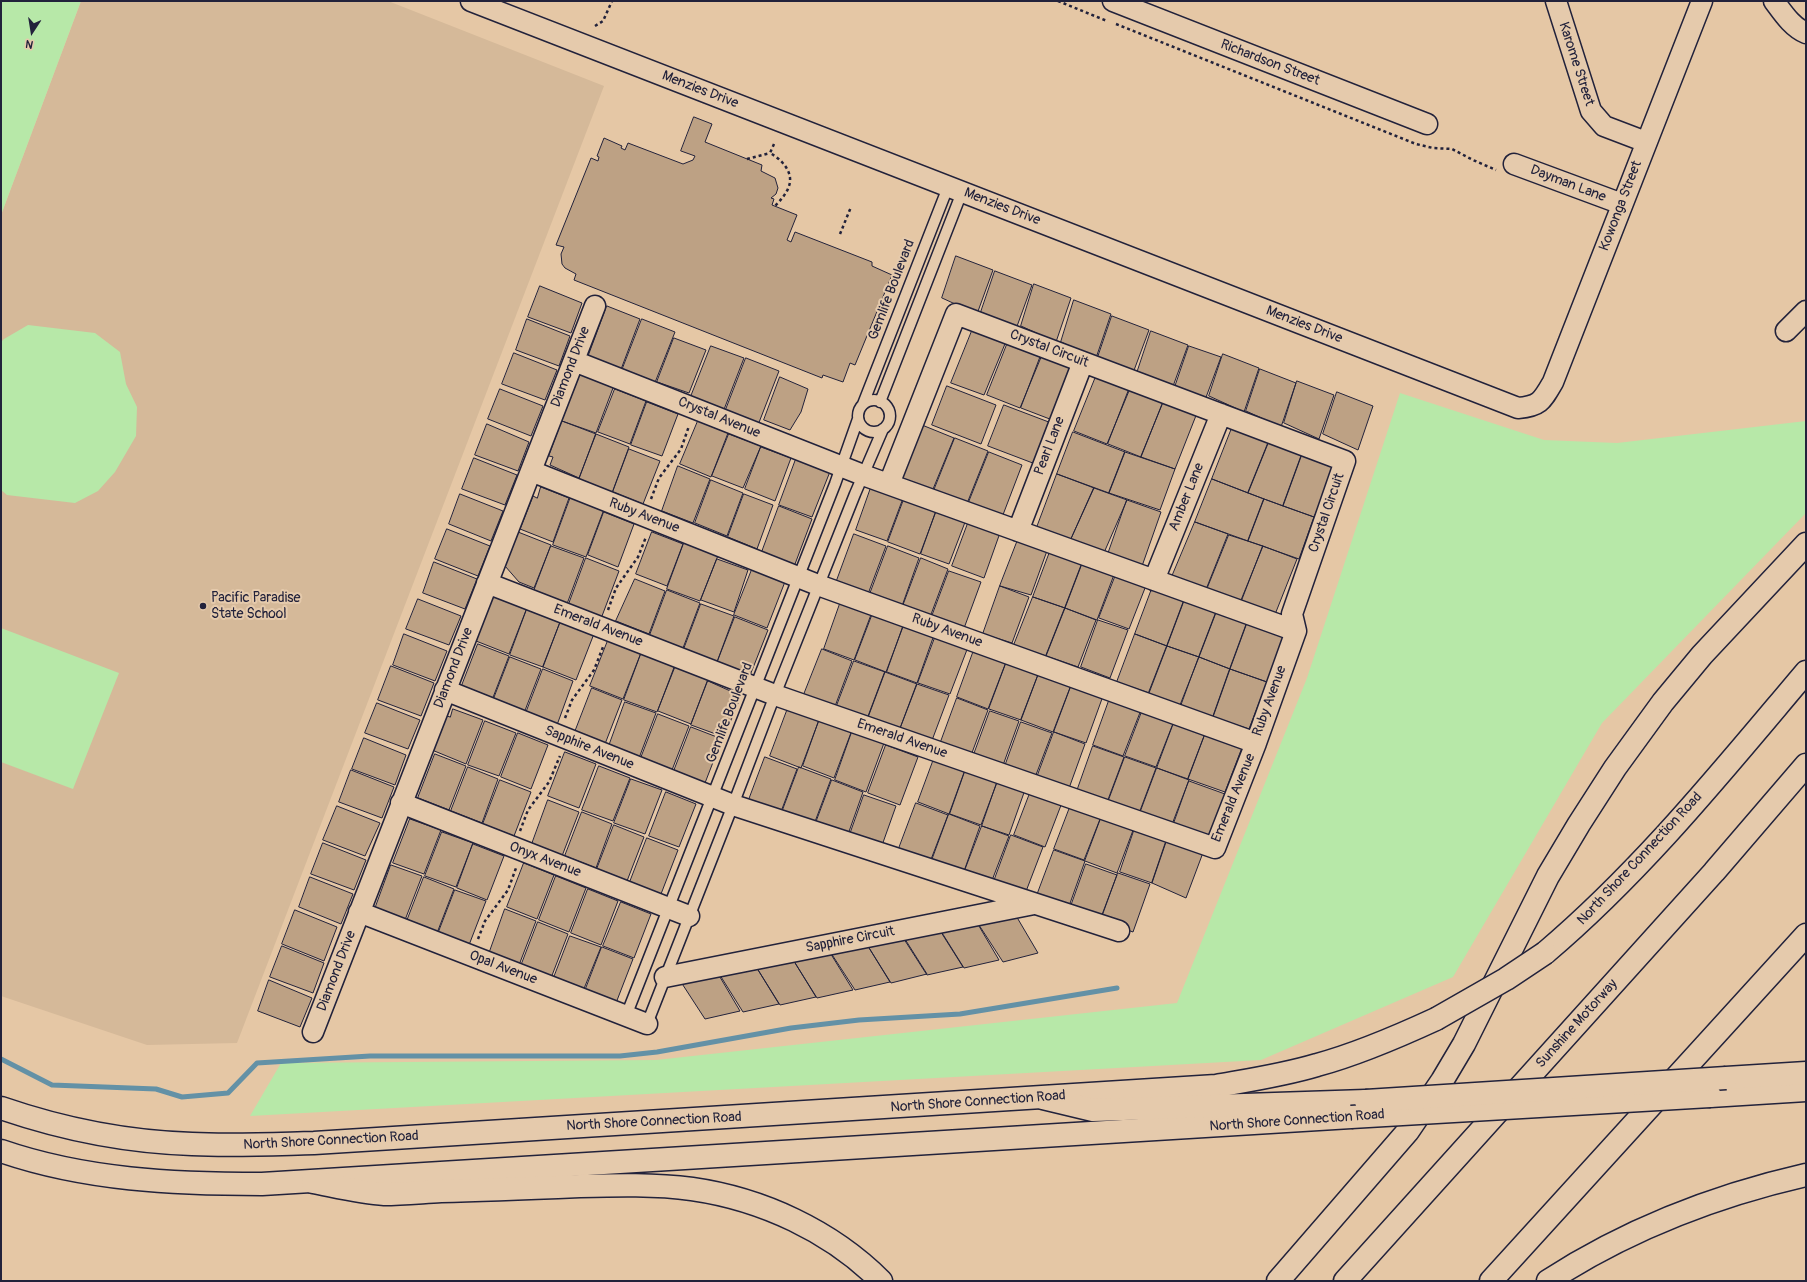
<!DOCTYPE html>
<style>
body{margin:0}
#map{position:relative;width:1807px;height:1282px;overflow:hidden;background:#e5c7a5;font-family:Pangolin,sans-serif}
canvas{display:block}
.frame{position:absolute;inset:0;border:2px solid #22223b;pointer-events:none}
.north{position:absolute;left:12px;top:12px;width:40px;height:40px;-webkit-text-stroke:3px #e5caac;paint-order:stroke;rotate:192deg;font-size:11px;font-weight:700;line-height:16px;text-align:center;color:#22223b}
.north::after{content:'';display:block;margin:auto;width:14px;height:18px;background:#22223b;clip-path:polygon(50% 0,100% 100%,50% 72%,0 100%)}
</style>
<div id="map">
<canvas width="1807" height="1282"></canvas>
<div class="frame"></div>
<div class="north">N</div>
</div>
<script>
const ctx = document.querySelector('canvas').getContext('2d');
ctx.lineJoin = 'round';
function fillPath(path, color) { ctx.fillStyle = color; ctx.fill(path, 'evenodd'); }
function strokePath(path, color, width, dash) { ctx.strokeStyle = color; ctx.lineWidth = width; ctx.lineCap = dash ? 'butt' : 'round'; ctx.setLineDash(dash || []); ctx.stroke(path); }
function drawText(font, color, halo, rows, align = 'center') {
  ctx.font = font + ' Pangolin,sans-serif'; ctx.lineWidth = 4; ctx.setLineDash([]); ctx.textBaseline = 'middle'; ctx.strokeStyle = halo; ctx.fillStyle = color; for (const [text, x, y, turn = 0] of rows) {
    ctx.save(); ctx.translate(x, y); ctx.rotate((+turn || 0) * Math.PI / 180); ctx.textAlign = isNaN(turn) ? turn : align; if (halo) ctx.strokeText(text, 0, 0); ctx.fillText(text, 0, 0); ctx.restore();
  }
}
fillPath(new Path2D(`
 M81,1H388L604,86L237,1043L147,1045L1,996V215Z`), '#d5b999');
fillPath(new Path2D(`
 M1,1H81L1,215Z
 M28,325L95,333L120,352L126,384L137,407L136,436L115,472L98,491L75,503L7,495L1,490V342L4,339Z
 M1400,393L1544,440L1617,443L1806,421V513L1602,723L1453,977L1261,1060L250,1116L281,1063L656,1060L1177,1003L1307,678Z
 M1,628L119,673L73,789L1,762Z`), '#b7e8a8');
strokePath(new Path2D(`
 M1,1059L52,1085L156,1089L182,1097L228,1093L257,1063L370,1056H620L657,1052L791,1028L859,1020L960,1014L1117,988`), '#6391a6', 5);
const building = new Path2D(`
 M694,117L712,124L705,142L762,165L761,171L775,178L778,188L776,194L771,198L774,199L772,205L797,215L787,240L791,242L795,232L872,262V266L892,275L855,365L850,363L843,382L823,375L822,378L574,280L576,274L565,268L562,264L561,254L564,247L556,245L591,158L598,161L599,157L597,156L604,138L622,146L621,148L625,150L628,143L683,164L693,160L695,156L681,151Z
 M956,256L993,270L977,314L942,298Z
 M995,271L1032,285L1016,329L981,312Z
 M1034,284L1071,298L1056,342L1021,326Z
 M540,286L582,303L571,333L528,317Z
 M1074,300L1111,314L1096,358L1061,342Z
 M607,306L640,319L620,372L587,360Z
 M1112,316L1149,330L1133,373L1098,357Z
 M527,319L570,336L559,366L516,350Z
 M642,319L675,332L654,385L621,373Z
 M974,326L1007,339L984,395L951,383Z
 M1151,331L1188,345L1172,389L1137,373Z
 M1010,337L1044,350L1020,408L987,395Z
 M674,338L706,350L689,393L657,382Z
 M711,346L744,358L723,412L690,399Z
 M1189,346L1221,357L1205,400L1175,387Z
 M1043,350L1077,364L1055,421L1021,408Z
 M514,353L557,370L545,400L502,384Z
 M1223,354L1259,368L1244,412L1209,396Z
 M746,358L779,371L758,425L725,412Z
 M583,367L616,380L596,433L562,421Z
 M1260,369L1296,383L1281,427L1246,411Z
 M1097,374L1131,386L1107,444L1074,431Z
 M780,377L808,389L801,412L790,430L764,420Z
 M1297,381L1334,395L1319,439L1284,423Z
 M947,386L996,405L981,444L932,425Z
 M1130,387L1164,399L1141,457L1108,444Z
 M500,389L543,406L531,436L488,419Z
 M615,389L646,401L630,444L598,432Z
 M1337,392L1373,406L1358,450L1323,434Z
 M1164,401L1197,413L1175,469L1141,457Z
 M647,402L678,414L662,456L631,445Z
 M1004,405L1054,424L1038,465L988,446Z
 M562,421L596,434L579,478L550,465L553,457L549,456Z
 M698,421L728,433L711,477L680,464Z
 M487,424L529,442L518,471L475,455Z
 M922,425L954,438L931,494L899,481Z
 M1232,428L1269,441L1248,493L1212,479Z
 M1073,432L1125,452L1109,493L1057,474Z
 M596,434L629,447L609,501L576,488Z
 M729,434L761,446L743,488L712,476Z
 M955,438L988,451L966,506L933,493Z
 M1269,441L1302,454L1283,506L1248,493Z
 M761,447L791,458L775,501L745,489Z
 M629,449L660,461L643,504L613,492Z
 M799,451L833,464L812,517L779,505Z
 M989,452L1022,465L1001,520L967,507Z
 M1125,452L1175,469L1160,510L1109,493Z
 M1302,454L1336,466L1314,517L1283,506Z
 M474,458L517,475L505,505L462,489Z
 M678,466L710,479L693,523L662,511Z
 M1057,474L1094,488L1069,543L1036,530Z
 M1212,479L1264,499L1248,541L1195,522Z
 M711,480L743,493L727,536L695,523Z
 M873,482L905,493L887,541L856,530Z
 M541,487L569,498L553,542L520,529L533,496L537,498Z
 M1094,488L1127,500L1103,555L1070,542Z
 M573,491L606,504L586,557L553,545Z
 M460,494L503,511L491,541L449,524Z
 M744,494L773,505L757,549L728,537Z
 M906,494L938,506L920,554L888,542Z
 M1264,499L1314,517L1299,559L1248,541Z
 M1127,500L1161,512L1141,569L1107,557Z
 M779,506L812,519L792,572L759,560Z
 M938,506L967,517L949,564L921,554Z
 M604,512L634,524L618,567L588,555Z
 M970,518L1001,530L984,578L952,566Z
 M1195,522L1228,534L1205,592L1171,579Z
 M447,529L490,546L478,576L435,559Z
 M518,532L551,545L534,588L519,582L505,566Z
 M652,532L683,544L667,586L636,574Z
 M854,534L886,546L868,594L836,583Z
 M687,535L721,548L700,601L667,589Z
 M1229,535L1263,546L1239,605L1206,592Z
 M1019,537L1048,548L1031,595L1000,586Z
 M551,546L584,558L564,612L531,599Z
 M888,546L919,558L902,606L870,594Z
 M1263,546L1297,559L1274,617L1241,603Z
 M1051,549L1083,561L1065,608L1033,597Z
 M586,558L619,571L599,624L566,612Z
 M921,558L948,569L930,617L903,606Z
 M717,559L748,570L734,612L701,600Z
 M1083,561L1115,572L1097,620L1065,608Z
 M434,562L477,579L465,609L423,593Z
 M755,562L788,574L767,628L734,615Z
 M949,571L981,582L963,631L931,619Z
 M1117,572L1147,583L1129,629L1099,618Z
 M635,579L665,591L649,634L616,621Z
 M1000,586L1029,597L1012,643L983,634Z
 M1153,586L1185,598L1167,646L1135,634Z
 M497,587L530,600L509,654L476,641Z
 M667,590L700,603L680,656L647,643Z
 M1033,597L1065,608L1046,656L1014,645Z
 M1185,598L1217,610L1199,657L1167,646Z
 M418,599L461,616L449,645L406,629Z
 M530,601L563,614L543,667L510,655Z
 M841,601L872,612L854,660L824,649Z
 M701,604L734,616L714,670L681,657Z
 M1065,608L1096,620L1078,667L1046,656Z
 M1217,610L1248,620L1230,669L1199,657Z
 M564,613L597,626L576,680L543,667Z
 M873,613L904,624L886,672L855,660Z
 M735,617L768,630L747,683L714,671Z
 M1098,620L1128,630L1110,678L1081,667Z
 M1248,620L1285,634L1267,682L1230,669Z
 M904,624L934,635L917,683L887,672Z
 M611,633L644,645L623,699L590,686Z
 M404,634L447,651L435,681L393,665Z
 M1135,634L1167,646L1149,693L1117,682Z
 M936,635L968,647L950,694L918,683Z
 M478,644L509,656L492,700L461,688Z
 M644,646L678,659L657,712L624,700Z
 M1167,646L1199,657L1180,705L1148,695Z
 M822,649L852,661L834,709L803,697Z
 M974,650L1006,662L988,709L957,697Z
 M510,657L541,669L524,713L493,701Z
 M1199,657L1230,669L1213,717L1181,706Z
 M678,658L711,671L691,724L658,711Z
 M854,661L885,672L867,720L836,708Z
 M1007,661L1039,672L1021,720L989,709Z
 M391,666L434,683L421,716L378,700Z
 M543,669L573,681L557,725L526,713Z
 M1230,669L1267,682L1249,729L1213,717Z
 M885,672L917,684L899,731L867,720Z
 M1039,673L1071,685L1053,732L1021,720Z
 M708,681L737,694L734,702L738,703L724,737L691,725Z
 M917,684L949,695L931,743L899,732Z
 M1072,684L1103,696L1086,743L1054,732Z
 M592,688L622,700L605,744L575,732Z
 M957,698L988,710L970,758L939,747Z
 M1110,698L1141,710L1123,756L1093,745Z
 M625,702L656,713L639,758L609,746Z
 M377,703L420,720L408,749L365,733Z
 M788,708L819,720L801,768L770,756Z
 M453,709L483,720L466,764L432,750L445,715L450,717Z
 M1143,709L1174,721L1156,767L1125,756Z
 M990,711L1019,721L1002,768L973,757Z
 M658,714L689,726L672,770L641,758Z
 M820,718L852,730L834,778L803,766Z
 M1175,720L1206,731L1188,779L1157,768Z
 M485,721L516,733L499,776L468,765Z
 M1021,722L1052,733L1034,780L1004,769Z
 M691,727L722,739L705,783L674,771Z
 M852,732L884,743L866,792L835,780Z
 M1054,732L1085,744L1068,791L1036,780Z
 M1206,732L1243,745L1225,792L1188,779Z
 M518,733L548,745L531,789L501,777Z
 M364,738L406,755L395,785L352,769Z
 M886,745L918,757L900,805L868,793Z
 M1093,746L1124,757L1106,805L1076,794Z
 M565,752L596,764L579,808L548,796Z
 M435,754L466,766L449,810L418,798Z
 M935,756L966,767L949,814L918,802Z
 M765,757L797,769L779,817L747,805Z
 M1125,757L1156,768L1138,816L1107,805Z
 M599,766L630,778L613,821L582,810Z
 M967,766L999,777L981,825L950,814Z
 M468,767L498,779L482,823L451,811Z
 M799,767L831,779L813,827L781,815Z
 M1157,768L1189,780L1171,827L1139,816Z
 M351,770L394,787L382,818L339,802Z
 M999,777L1026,787L1009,835L982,826Z
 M631,779L662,790L645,834L614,823Z
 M500,780L531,792L514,836L483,824Z
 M832,780L863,792L846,840L814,828Z
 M1189,781L1225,794L1208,839L1173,826Z
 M1032,788L1063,800L1045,847L1014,835Z
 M666,792L696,804L679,847L649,836Z
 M864,795L896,806L880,851L848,840Z
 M548,800L579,812L562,856L532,844Z
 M1072,802L1102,814L1084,860L1054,849Z
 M916,803L948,815L930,862L898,851Z
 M337,806L380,823L365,856L323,840Z
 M582,812L612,824L596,868L565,856Z
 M1103,813L1135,825L1117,873L1085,861Z
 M949,814L980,826L963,874L931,863Z
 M410,819L441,830L424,874L393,863Z
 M614,825L644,837L627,881L597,869Z
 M1136,825L1168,836L1152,883L1120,872Z
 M982,826L1009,836L991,883L964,873Z
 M442,832L473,843L456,887L425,876Z
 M1011,835L1043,847L1025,894L993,884Z
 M1168,836L1204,850L1186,898L1152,883Z
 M647,838L678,850L661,894L630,882Z
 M323,843L366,860L354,890L311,874Z
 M473,844L504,856L487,900L457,888Z
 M1054,850L1085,861L1068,909L1036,898Z
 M524,863L554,875L537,919L507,907Z
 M1086,864L1117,875L1100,920L1070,909Z
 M391,865L422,876L405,920L375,909Z
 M1118,873L1150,884L1133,932L1101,920Z
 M556,876L586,888L569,932L539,920Z
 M310,877L353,894L341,924L299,907Z
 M424,877L454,889L437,933L407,921Z
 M588,889L618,901L601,945L571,933Z
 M455,890L486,901L469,945L438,934Z
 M621,902L651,914L634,958L603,946Z
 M505,909L536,921L519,965L489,954Z
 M295,910L337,927L324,961L282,944Z
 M1015,914L1038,953L1003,962L977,922Z
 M976,921L999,960L964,968L939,928Z
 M538,922L568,934L551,978L521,966Z
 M939,929L963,967L927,975L902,936Z
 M570,936L601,947L583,991L553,980Z
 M903,936L927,974L891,983L866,943Z
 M866,943L890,982L855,990L829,950Z
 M282,946L324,963L313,993L270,977Z
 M602,947L633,959L616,1003L585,991Z
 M829,951L853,990L817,998L792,958Z
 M792,958L816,997L780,1005L755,965Z
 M755,965L779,1004L743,1012L718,972Z
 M717,972L740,1011L705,1019L679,979Z
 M269,980L312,998L300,1027L258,1011Z`);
fillPath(building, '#bda184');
strokePath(building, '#22223b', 1);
const service = new Path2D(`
 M858 416a16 16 0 1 1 32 0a16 16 0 1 1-32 0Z
 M880,402L962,192
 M863,404L948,187
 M626,1016L835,484L858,419
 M647,1024L733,805L775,695L855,494L883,429`);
const minor = new Path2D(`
 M471,1L1518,408C1540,406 1542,401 1553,382L1702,1
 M1113,1L1427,124
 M1556,1L1591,111L1604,126L1646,142
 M1774,1C1783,13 1792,27 1806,33
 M1514,164L1622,204
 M1786,331L1806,311
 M574,361L863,475L1296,631L1292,614L1345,461L956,314L889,484
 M531,471L818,585L1256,743L1296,631
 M1018,531L1083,362
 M1154,580L1221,414
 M487,583L775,695L1215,848L1256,743
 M445,690L733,805L1119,931
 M401,803L689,916
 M359,912L647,1024
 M665,977L1034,904
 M313,1032L595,306`);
const primary = new Path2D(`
 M1545,953C1643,870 1724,769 1806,672
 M1710,1096L1806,1090
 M1,1108C62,1129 128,1142 192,1144C233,1146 274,1144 314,1143L1216,1086C1250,1080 1284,1075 1317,1065C1358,1054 1397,1037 1436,1019
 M1,1151C85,1180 174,1184 262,1184L1351,1117`);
const motorway = new Path2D(`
 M1726,1078L1806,1073
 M1043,1098L1093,1110L1366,1101
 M313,1182C334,1186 362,1193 384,1194C403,1194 422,1192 441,1191C488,1190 534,1188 580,1186C617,1185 655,1184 692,1189C762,1199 831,1231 881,1281
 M1278,1281L1408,1131L1442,1081L1464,1044L1548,876L1579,824L1615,768L1663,702L1702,655L1806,544
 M1345,1281L1714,872L1806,765
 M1491,1281L1806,935
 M1548,1281C1627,1230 1714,1196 1806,1175`);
strokePath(service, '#22223b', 13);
strokePath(minor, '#22223b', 23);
strokePath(primary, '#22223b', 25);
strokePath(motorway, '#22223b', 25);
strokePath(new Path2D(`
 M1058,1L1107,21
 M1116,24L1416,144L1433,148L1452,149L1473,160L1496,170
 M595,26L603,21L612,1
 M774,144L770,153C781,159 794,172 789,186C787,193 780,201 775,206
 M747,159L770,153
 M840,234L851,207
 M651,499L659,478L681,449L689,426
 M608,610L616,588L638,557L646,537
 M565,718L572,700L594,670L603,647
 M520,831L528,810L549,782L560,756
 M478,939L485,921L508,890L516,868`), '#22223b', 2.5, [3, 3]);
strokePath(service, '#e5caac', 10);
strokePath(minor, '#e5caac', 20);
strokePath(primary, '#e5caac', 22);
strokePath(motorway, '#e5caac', 22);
const primaryBridge = new Path2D(`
 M1436,1019L1506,979L1545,953
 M1351,1117L1710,1096`);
const motorwayBridge = new Path2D(`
 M1366,1101L1726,1078`);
strokePath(primaryBridge, '#22223b', 25, []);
strokePath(motorwayBridge, '#22223b', 25, []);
strokePath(primaryBridge, '#e5caac', 22);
strokePath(motorwayBridge, '#e5caac', 22);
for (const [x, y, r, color] of [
 [203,606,4,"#22223b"]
]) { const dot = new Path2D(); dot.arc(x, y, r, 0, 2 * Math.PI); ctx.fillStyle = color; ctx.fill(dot); strokePath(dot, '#e5caac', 1.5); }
drawText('14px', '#22223b', '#e5caac', [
 ["Richardson Street",1270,63,21],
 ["Karome Street",1576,64,72],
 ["Menzies Drive",700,90,21],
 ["Dayman Lane",1568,184,21],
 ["Kowonga Street",1621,206,-69],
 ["Menzies Drive",1002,207,21],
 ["Gemlife Boulevard",892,290,-69],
 ["Menzies Drive",1304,325,21],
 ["Crystal Circuit",1049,349,21],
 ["Diamond Drive",571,367,-69],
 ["Crystal Avenue",719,418,22],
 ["Pearl Lane",1050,446,-69],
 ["Amber Lane",1187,497,-68],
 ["Crystal Circuit",1327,513,-71],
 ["Ruby Avenue",644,516,21],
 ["Emerald Avenue",598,626,21],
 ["Ruby Avenue",947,631,20],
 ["Diamond Drive",454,668,-69],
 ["Ruby Avenue",1270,701,-70],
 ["Gemlife Boulevard",730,713,-69],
 ["Emerald Avenue",902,739,19],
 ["Sapphire Avenue",589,748,22],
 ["Emerald Avenue",1234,798,-68],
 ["North Shore Connection Road",1640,859,-47],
 ["Onyx Avenue",545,860,21],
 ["Sapphire Circuit",850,940,-11],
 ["Opal Avenue",503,968,21],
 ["Diamond Drive",337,971,-69],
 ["Sunshine Motorway",1577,1024,-48],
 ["North Shore Connection Road",978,1102,-4],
 ["North Shore Connection Road",1297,1121,-4],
 ["North Shore Connection Road",654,1122,-3],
 ["North Shore Connection Road",331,1141,-3]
]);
drawText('14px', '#22223b', '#e5caac', [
 ["Pacific Paradise",211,598],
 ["State School",211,614]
], 'left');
</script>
